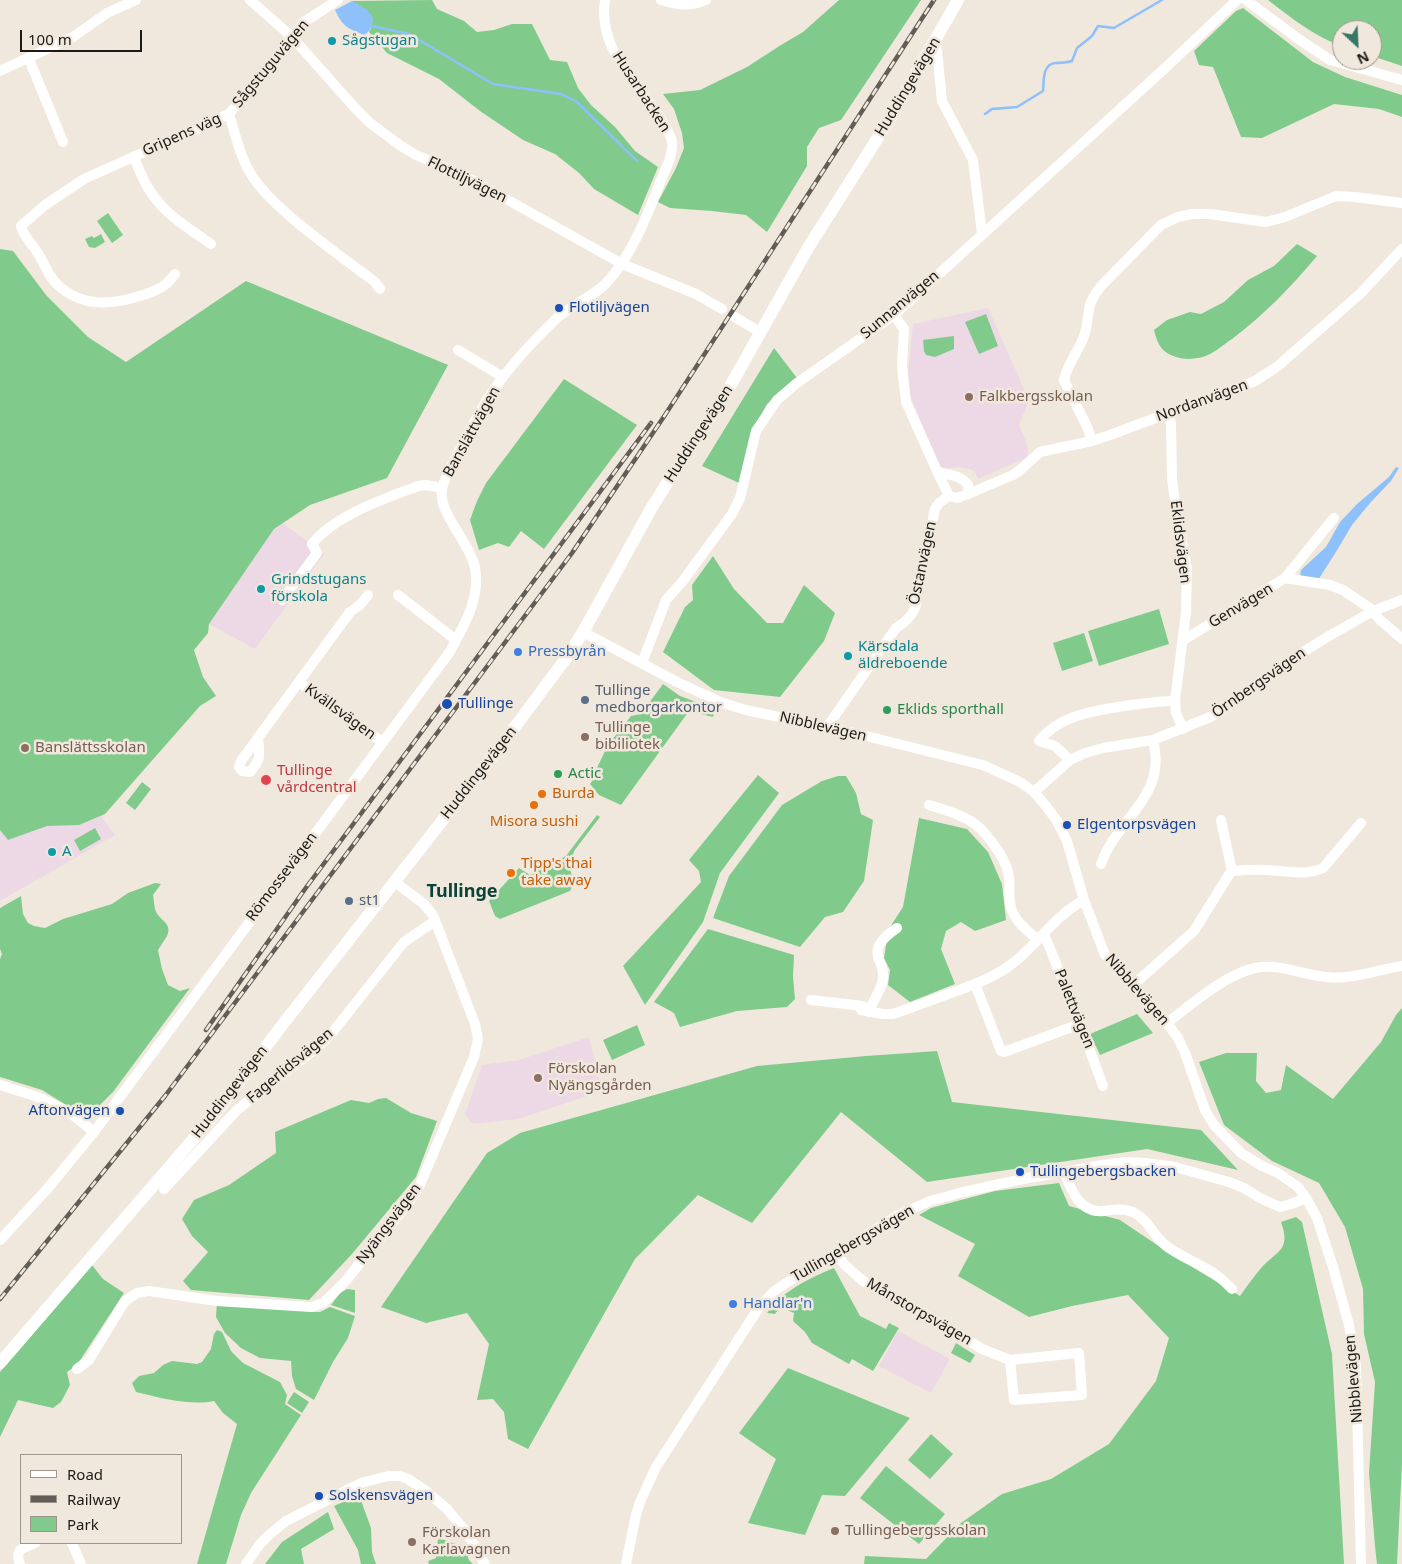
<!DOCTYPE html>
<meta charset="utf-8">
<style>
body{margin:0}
#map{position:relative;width:1402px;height:1564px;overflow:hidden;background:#f0e8dc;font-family:"Noto Sans",sans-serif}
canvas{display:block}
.legend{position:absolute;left:20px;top:1454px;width:162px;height:90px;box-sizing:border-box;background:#f0e8dc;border:1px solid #9c968d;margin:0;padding:6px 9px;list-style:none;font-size:15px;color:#1d1a16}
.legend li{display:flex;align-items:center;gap:10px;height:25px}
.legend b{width:25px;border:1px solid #9c968d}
.north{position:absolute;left:1332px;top:20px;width:50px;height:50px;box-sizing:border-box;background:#f0e8dc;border:1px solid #9c968d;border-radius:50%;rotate:155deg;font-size:14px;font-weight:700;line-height:20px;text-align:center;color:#1d1a16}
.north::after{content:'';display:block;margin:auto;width:18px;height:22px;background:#367768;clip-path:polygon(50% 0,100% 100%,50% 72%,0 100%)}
.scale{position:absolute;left:20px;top:30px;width:122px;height:22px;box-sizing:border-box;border:2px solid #1d1a16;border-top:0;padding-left:6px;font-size:15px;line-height:18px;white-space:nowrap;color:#1d1a16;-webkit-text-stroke:4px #f0e8dc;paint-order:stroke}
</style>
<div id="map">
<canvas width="1402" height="1564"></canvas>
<ul class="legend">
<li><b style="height:6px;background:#fff"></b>Road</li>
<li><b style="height:6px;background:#625d56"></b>Railway</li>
<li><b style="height:14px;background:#80cb8c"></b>Park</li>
</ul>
<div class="north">N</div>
<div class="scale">100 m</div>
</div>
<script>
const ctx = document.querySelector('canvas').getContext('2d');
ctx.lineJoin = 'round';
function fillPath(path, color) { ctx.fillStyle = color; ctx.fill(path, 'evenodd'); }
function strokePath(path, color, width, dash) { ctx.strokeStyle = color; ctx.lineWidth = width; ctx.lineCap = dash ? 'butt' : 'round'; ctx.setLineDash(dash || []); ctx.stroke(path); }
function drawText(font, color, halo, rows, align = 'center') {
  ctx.font = font + ' "Noto Sans",sans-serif'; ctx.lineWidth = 5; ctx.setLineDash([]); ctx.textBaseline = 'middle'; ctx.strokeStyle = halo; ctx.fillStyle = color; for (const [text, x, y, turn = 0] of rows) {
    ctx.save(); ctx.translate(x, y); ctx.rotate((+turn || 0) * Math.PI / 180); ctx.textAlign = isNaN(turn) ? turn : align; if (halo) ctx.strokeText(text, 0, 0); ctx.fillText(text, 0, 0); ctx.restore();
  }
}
fillPath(new Path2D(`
 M988,308L1029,400L1019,425L1027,444L1028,457L978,479L975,472L970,469L958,467L941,469L909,393L908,375L913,324Z
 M283,523L324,554L255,649L209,624L274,529Z
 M0,679L115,835L0,901Z
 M589,1037L602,1091L518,1119L473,1124L465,1114L482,1065L519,1060Z
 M898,1331L950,1359L931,1393L879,1366Z`), '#edd8e6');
fillPath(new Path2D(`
 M432,0L437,9L464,21L477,32L494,30L512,24H532L550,60L567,62L578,88L591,105L615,127L635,151L658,167L638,215L594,189L579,173L555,154L523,140L480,111L439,79L387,53L369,32L372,26L352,1Z
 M839,0H921L841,120L819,128L807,147V166L767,232L746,215L712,211L670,208L658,202L676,168L684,148L682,133L674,109L663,94L700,90L747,67L781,45L803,32Z
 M1268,0H1402V66L1372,56V30H1342V46C1315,37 1290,17 1268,0Z
 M1243,8L1313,62L1345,77L1402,95V117L1379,109L1334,104L1262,138L1241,137L1213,67L1199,65L1194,51L1236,11Z
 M108,213L123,235L112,243L97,221Z
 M101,234L105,242L95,248L89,247L85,239L92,236L94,238Z
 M1297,244L1317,256C1291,287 1264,315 1232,339C1223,345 1213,354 1203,357C1194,359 1185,360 1176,357C1161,352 1158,345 1154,330L1167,320L1190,312L1201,314L1224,302L1248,280L1274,266Z
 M0,249L13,251L46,295L88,337L126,362L246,281L448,365L387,478L310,505L274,529L209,624L208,633L194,650L203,677L216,696L200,706L105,814L79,825L47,826L8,840L0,830Z
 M986,314L998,346L979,354L965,322Z
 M954,336V349L935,357L926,355L924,351L923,340Z
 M774,348L797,378L767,404L752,432L739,483L702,466Z
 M564,379L637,425L544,549L521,531L509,547L498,543L479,550L470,520L477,501L486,483Z
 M713,556L734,589L767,623H783L804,585L835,613L824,641L780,697L714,690L663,652L685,607L693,600L692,585Z
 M1159,609L1169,644L1099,666L1088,631Z
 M1084,633L1093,661L1062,671L1053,643Z
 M663,684L680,696L715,709L713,717L689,711L621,805L599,795L590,784L594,778V774L608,745L631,716L641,714Z
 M758,775L779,793L720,873L703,922L645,1005L623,966L701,882L699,871L689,860Z
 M838,776H846L856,793L861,814L873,820L864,881L843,912L825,917L800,947L713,918L729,876L782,805L822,781Z
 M142,782L151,789L135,810L126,803Z
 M597,815L600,817L574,851L570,869L574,883L570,891L500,919L495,916L489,901L519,868L530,875L566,856Z
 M919,818L967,829L988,852L1002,884L1006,920L975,931L961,922L946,931L941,949L955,984L910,1002L888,985L890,970L884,958L886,945L892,924L903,907Z
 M95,828L101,839L80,851L74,840Z
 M155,883L161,884L153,895C154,900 154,907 156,912C160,920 173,924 167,936C164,941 161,945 158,950L162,969L168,985L180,991L190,988L113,1092L87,1118L42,1090L0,1077V959L2,954L0,949V908L21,896L23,914L28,923L34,926L45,928L63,919L112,904L128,893Z
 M708,929L794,955L793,977L795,999L787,1007L737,1011L680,1027L674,1013L654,1002Z
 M1402,1008V1464L1397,1564H1377L1375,1546L1369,1473L1375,1382L1364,1334L1363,1289L1345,1227L1319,1183L1272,1161L1224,1125L1199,1062L1226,1053H1257L1256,1081L1266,1093L1281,1090L1286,1065L1333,1099L1381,1042L1396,1015Z
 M1137,1014L1153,1033L1100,1055L1090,1034Z
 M637,1025L645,1045L612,1060L603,1040Z
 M937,1051L952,1102L1201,1130L1238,1170L1147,1149L927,1182L841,1112L752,1223L698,1195L635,1259L528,1449L508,1439L504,1412L493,1399L477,1400L489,1344L467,1313L426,1323L381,1307L487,1153L520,1133L757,1066L866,1056Z
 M386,1098L411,1113L437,1121L416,1177L352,1254L309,1300L191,1290L183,1281L208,1252L192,1236L182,1219L194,1200L229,1185L276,1153L275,1132L351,1100L369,1103L378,1099Z
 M1059,1183L1069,1206L1120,1220L1169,1253L1240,1296C1247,1286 1254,1276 1262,1267C1278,1250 1291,1250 1281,1222L1296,1217L1302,1222L1332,1354L1344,1564H864L865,1556L926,1559L961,1523L1002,1494L1051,1479L1109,1444L1156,1381L1169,1338L1128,1295L1072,1306L1029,1317L958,1276L975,1244L919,1215L931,1208L995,1191Z
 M92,1265L103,1279L124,1293L77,1365L67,1372L70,1385L61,1402L53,1408L18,1400L0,1437V1372Z
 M834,1268L860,1316L886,1329L889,1323L899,1328L873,1371L852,1359L849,1364L812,1343L805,1332L793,1321L794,1313L780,1307L775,1314L767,1313C781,1292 811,1277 834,1268Z
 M347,1289L355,1290V1313L331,1305L340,1293Z
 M217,1302L311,1308V1312H320L330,1307L355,1316L348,1338L333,1362L314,1400L296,1389L292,1376L291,1361L260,1358L241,1348L225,1333L216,1317Z
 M217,1330L222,1332L231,1351L243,1363L280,1382L287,1395L285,1404L301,1415L251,1493L241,1515L226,1564H197L237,1424L223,1413L214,1401C191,1406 160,1398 136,1392L132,1383L139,1376L154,1373L163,1365L172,1361L197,1364L202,1362L211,1349L214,1334Z
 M956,1343L975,1355L970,1363L951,1353Z
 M788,1368L910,1418L845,1496L822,1495L805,1535L748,1523L776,1459L739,1433Z
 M294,1392L309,1402L302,1413L287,1403Z
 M931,1434L953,1454L930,1479L908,1460Z
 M886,1466L945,1514L919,1544L860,1498Z
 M359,1495L371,1528L372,1552L376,1564H361L358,1550L334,1506Z
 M328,1512L334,1529L301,1549L304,1564H265L282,1542Z
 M438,1538L465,1547L469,1560L473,1564H429L428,1561L436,1558Z`), '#80cb8c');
fillPath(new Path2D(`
 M352,1C361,6 377,13 372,25C370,30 369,32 364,35C347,28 343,27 335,10Z
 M1396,467L1399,468L1391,481L1370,503L1352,525L1336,552L1318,580L1300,577L1301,570L1326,547L1340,522L1357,504L1389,477Z`), '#8ec0fc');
strokePath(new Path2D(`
 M372,26L409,34L493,84L561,94L577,102L637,161
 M985,114L992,109L1017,107L1043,91C1044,81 1042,65 1055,63C1062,63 1065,63 1072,61L1077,48L1092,36L1098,26L1114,28L1162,0`), '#8ec0fc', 2.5);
strokePath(new Path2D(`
 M250,0L292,37L355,108L370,123L401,146L416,155L467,177L622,264L696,294L722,309
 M338,0L304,22L265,72L229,114C235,132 239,154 249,171C260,190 277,205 293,219C319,241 347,261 375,282L380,289
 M661,0C677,5 690,7 706,0
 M1246,0L1300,40L1330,60L1402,80
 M936,41L942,101L973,160L982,234
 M29,59L63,142
 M0,71L73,37L107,13L136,0
 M134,156C150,205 171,216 211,244
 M175,274C164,289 157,290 140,296C111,305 84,307 60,287C48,278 45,263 37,252C32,243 22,235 21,226L45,205L84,179L229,114
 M894,315L904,329L902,366L906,402L937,471C948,476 960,474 968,485V494L957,498L949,496
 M733,316L760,332
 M458,350L503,377
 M1169,413L1171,424L1172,478L1176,511L1187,569L1186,612L1175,701L1176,713L1183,729
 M1092,441L1088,429L1064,380C1067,364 1079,351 1084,336C1088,326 1087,316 1090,305C1092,298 1097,291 1102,285L1161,225L1178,217L1192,214H1210L1266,222L1285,217L1336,196L1355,197L1402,203
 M968,494L1013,475L1019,471L1040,452L1092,441L1110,435L1255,381L1278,366L1361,293L1402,249
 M1285,578L1334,518
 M398,595L456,640
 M282,600L317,553L312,544C335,515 384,499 418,486L426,485L442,488
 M583,632L677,682L723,703L746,710L854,733L983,765L1020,782L1034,792L1046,806L1057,821L1067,841L1084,900L1105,955L1167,1023L1178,1038L1185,1053L1205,1110L1214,1125L1241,1153L1262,1166L1278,1173L1298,1187L1306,1198L1317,1218L1333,1267L1349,1325L1356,1366L1361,1564
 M1182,641L1285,578L1330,585L1343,590L1371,609L1379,619L1402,639
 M642,663L666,600L682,582L732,514L740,498L756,431L777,400L797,383L894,315L1163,70L1237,0
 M299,682L382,742
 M827,727L896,628C909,620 918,610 917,594L935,509L939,503L949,496L937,471
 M258,739C260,756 261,759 250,772L242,771L239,767L241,761L350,612L360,605L368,595
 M1070,760L1055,746L1039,741C1059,715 1094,711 1124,706C1141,704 1157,701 1175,701
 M1034,792L1070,760L1085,753L1103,748L1153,740L1208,718L1223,710L1303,652L1329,636L1373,611L1402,600
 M929,805C942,809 957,813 969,820C984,828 1004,856 1008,872C1011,882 1008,893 1010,903C1012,919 1026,930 1037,939
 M1101,864C1117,818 1168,797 1153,740
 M1232,871C1244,870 1256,869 1268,870C1286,871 1305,876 1323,868L1361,823
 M1043,934L1047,941L1080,1024L1103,1086
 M975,984L1001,1051L1004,1052L1080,1024
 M1132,986L1194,931L1230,873L1232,871L1221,820
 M811,1000L863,1006L861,1010L883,1014H893C913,1007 932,1000 951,993C973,985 994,978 1013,963C1039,943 1053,917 1084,900
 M869,1012C873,1000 882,989 883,979C886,964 870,956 882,941C886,936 891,932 897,928
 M1167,1023C1192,1004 1224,975 1255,968C1279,963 1303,975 1327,977C1351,980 1377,970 1402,966
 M0,1085L38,1097L69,1112L94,1132
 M1064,1172C1071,1190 1080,1214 1104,1211C1114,1209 1123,1208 1133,1212C1148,1219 1153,1235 1165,1245C1179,1256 1196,1262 1212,1272C1219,1276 1226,1283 1232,1289
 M164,1189L237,1110L320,1045L332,1033L404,942L435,921
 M0,1240L48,1188L94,1132L449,653C463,628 481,598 475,568C470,541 434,510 443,485C448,471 456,457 463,444C472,426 481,408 493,391C511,364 534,340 558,317C574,303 596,296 610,279C638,246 652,201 669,161C671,155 673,149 672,142C670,131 662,121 656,112C632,76 598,47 605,0
 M836,1254L845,1265L863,1281L945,1326L982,1349L1010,1360L1079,1353L1082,1395L1014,1400L1010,1360
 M77,1369L89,1360L125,1301L137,1293L149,1291L217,1301L311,1307L323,1303L344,1283L410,1201L419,1187L474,1057L478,1039L475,1024L433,915L424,904L395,882
 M72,1543L81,1564
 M20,1564C14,1549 23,1548 35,1543
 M246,1564L260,1544L269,1535L286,1521L361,1483L388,1476H400L408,1479L426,1491L446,1508L467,1533L485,1564
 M626,1564L636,1515L640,1502L656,1467L758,1309L773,1292L789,1281L817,1266L898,1215L930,1201L963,1192L1023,1179L1108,1164L1126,1162L1146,1163L1175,1167L1229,1182L1244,1188L1260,1198L1280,1207L1291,1204L1306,1198`), '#fff', 10);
strokePath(new Path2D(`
 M0,1363L216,1113L283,1024L500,747L567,657L583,632L652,507L673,474L724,397L808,248L891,117L958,0`), '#fff', 12);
const rail = new Path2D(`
 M206,1030L305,889L651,423
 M0,1299L165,1096L572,553L665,415L934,0`);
strokePath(rail, '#625d56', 4.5);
strokePath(rail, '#f0e8dc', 2.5, [8]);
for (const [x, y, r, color] of [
 [332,41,5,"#0f9aa8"],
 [559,308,5,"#1a4fb4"],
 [969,397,5,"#8d6e63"],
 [261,589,5,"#0f9aa8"],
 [518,652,5,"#3f7fe0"],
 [848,656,5,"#0f9aa8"],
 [585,700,5,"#5c6f8a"],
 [447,704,6,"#1a4fb4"],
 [887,710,5,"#2e9e5b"],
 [585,737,5,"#8d6e63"],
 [25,748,5,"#8d6e63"],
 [558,774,5,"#2e9e5b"],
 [266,780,6,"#e0444e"],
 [542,794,5,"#e8710a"],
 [534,805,5,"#e8710a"],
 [1067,825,5,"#1a4fb4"],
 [52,852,5,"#0f9aa8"],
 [511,873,5,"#e8710a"],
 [349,901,5,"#5c6f8a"],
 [538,1078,5,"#8d6e63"],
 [120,1111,5,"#1a4fb4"],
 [1020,1172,5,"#1a4fb4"],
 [733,1304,5,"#3f7fe0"],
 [319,1496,5,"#1a4fb4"],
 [835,1531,5,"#8d6e63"],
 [412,1542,5,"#8d6e63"]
]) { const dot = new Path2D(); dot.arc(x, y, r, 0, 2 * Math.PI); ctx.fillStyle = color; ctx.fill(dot); strokePath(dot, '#f0e8dc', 2); }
drawText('15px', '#0d838f', '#f0e8dc', [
 ["Sågstugan",342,41],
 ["Grindstugans",271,580],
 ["förskola",271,597],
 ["Kärsdala",858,647],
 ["äldreboende",858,664],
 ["A",62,852]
], 'left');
drawText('15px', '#1d1a16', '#f0e8dc', [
 ["Sågstuguvägen",271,64,-50],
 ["Huddingevägen",908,87,-59],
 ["Husarbacken",641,92,57],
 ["Gripens väg",182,135,-24],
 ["Flottiljvägen",467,180,26],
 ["Sunnanvägen",900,305,-40],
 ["Nordanvägen",1202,401,-20],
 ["Banslättvägen",472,432,-61],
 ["Huddingevägen",699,434,-57],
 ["Eklidsvägen",1180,542,83],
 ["Östanvägen",923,563,-78],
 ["Genvägen",1241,606,-31],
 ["Örnbergsvägen",1259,683,-35],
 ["Kvällsvägen",340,712,36],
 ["Nibblevägen",823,727,13],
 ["Huddingevägen",479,773,-52],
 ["Römossevägen",282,877,-53],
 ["Nibblevägen",1137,990,49],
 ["Palettvägen",1074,1009,68],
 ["Fagerlidsvägen",290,1066,-40],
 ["Huddingevägen",230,1092,-52],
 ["Nyängsvägen",389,1224,-53],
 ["Tullingebergsvägen",853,1244,-30],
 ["Månstorpsvägen",919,1312,30],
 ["Nibblevägen",1354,1379,-95]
]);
drawText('15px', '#164399', '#f0e8dc', [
 ["Flotiljvägen",569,308],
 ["Tullinge",458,704],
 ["Elgentorpsvägen",1077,825],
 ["Aftonvägen",110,1111,"right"],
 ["Tullingebergsbacken",1030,1172],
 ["Solskensvägen",329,1496]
], 'left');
drawText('15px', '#785e54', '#f0e8dc', [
 ["Falkbergsskolan",979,397],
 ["Tullinge",595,728],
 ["bibiliotek",595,745],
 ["Banslättsskolan",35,748],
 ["Förskolan",548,1069],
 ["Nyängsgården",548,1086],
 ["Tullingebergsskolan",845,1531],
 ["Förskolan",422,1533],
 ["Karlavagnen",422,1550]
], 'left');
drawText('15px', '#366cbe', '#f0e8dc', [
 ["Pressbyrån",528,652],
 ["Handlar'n",743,1304]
], 'left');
drawText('15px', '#4e5e75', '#f0e8dc', [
 ["Tullinge",595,691],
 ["medborgarkontor",595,708],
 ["st1",359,901]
], 'left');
drawText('15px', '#27864d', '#f0e8dc', [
 ["Eklids sporthall",897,710],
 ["Actic",568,774]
], 'left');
drawText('15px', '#be3a42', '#f0e8dc', [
 ["Tullinge",277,771],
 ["vårdcentral",277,788]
], 'left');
drawText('15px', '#c56008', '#f0e8dc', [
 ["Burda",552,794],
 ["Misora sushi",534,822,"center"],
 ["Tipp's thai",521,864],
 ["take away",521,881]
], 'left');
drawText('bold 18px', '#0a4438', '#f0e8dc', [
 ["Tullinge",462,892]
]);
</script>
